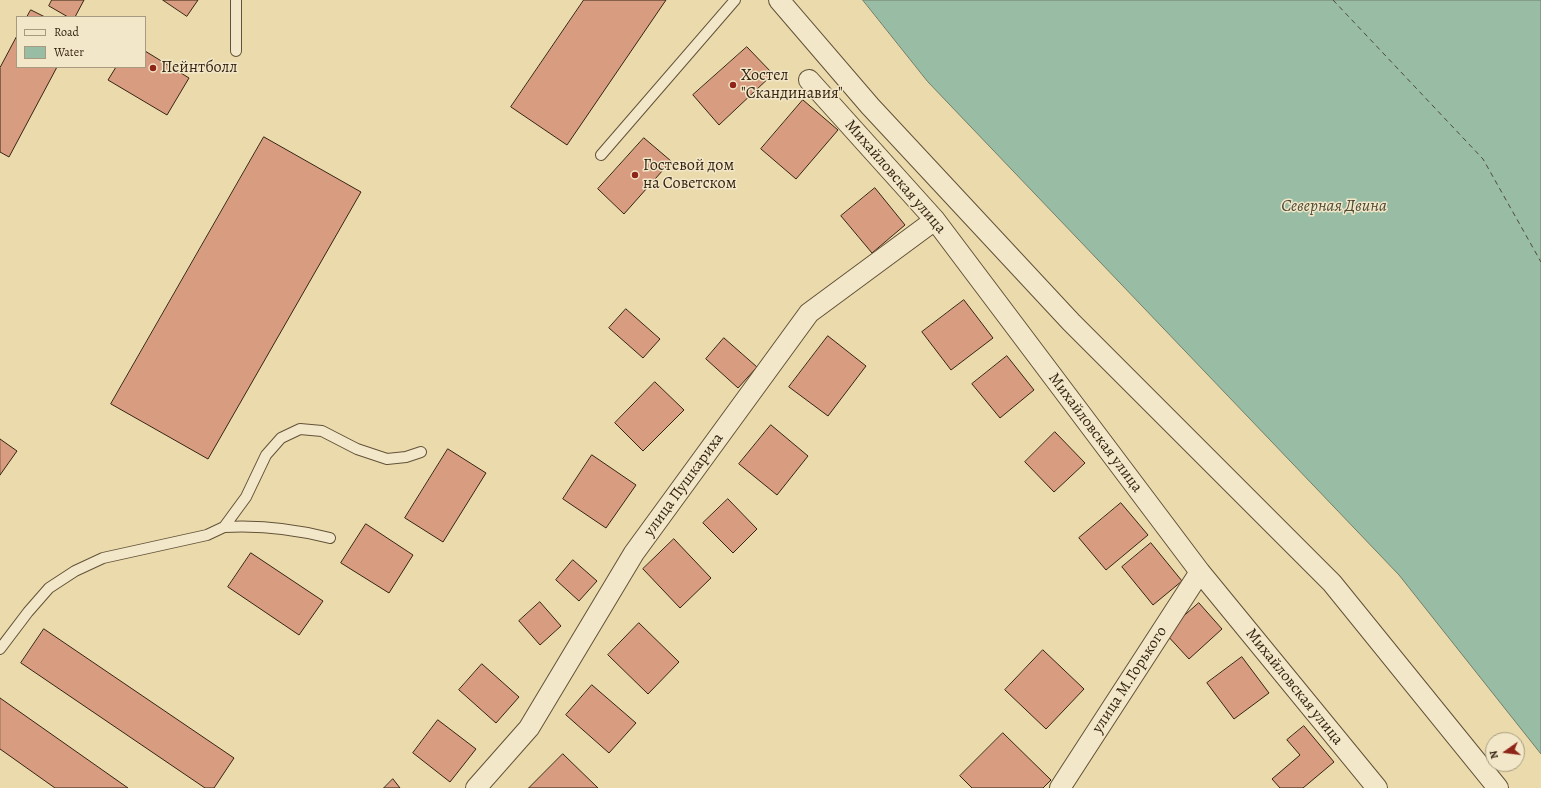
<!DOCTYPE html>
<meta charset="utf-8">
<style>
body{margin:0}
#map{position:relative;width:1541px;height:788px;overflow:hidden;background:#ebdbac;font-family:Alegreya,serif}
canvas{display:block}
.legend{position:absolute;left:16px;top:16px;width:130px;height:52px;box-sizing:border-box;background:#f2e8c9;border:1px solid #a79a80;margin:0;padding:5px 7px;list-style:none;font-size:12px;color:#362413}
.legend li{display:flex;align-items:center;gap:8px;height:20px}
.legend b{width:20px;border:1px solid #a79a80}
.north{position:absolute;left:1485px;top:732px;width:40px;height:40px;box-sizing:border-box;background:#f2e8c9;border:1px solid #a79a80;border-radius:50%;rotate:256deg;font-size:11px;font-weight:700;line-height:16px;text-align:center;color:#362413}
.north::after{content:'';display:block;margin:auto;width:14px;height:18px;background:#8f2418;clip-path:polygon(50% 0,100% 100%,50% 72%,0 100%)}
</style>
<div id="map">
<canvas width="1541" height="788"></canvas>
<ul class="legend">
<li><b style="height:5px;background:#f2e8c9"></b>Road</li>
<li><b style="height:11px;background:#99bca4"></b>Water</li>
</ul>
<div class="north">N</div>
</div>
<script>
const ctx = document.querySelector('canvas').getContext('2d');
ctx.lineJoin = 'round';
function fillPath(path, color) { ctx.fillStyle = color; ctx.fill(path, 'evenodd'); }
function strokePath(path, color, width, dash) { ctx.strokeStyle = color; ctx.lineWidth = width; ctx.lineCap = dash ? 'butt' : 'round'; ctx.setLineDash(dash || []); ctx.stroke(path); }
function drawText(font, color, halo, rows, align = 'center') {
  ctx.font = font + ' Alegreya,serif'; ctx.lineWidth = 3; ctx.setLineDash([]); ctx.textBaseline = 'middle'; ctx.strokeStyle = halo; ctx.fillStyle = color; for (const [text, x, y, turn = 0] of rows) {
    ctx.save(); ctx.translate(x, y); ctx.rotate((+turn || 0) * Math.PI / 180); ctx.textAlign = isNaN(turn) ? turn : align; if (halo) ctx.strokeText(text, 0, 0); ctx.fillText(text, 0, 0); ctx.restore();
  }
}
const water = new Path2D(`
 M863,0H1541V754L1399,575L928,82Z`);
fillPath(water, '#99bca4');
strokePath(water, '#717f6a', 1);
strokePath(new Path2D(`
 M1333,0L1483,159L1541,262`), '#4f4a37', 1, [5, 4]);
const building = new Path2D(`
 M52,0H84L75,17H68L49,6Z
 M163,0H198L187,16Z
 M584,0H666L567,145L511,107Z
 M31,10L45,17H27Z
 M17,36V67H57L9,157L0,152V68Z
 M747,47L773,74L719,125L693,95Z
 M145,51L189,78L167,115L108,80L116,67H145Z
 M803,100L838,130L796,179L761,149Z
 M264,137L361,192L208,459L111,404Z
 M644,138L671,161L624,214L598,189Z
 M875,188L905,225L872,253L841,216Z
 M964,300L993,338L951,370L922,332Z
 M626,309L660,339L643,358L609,328Z
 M828,336L866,366L828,416L789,387Z
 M724,338L757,367L738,388L706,359Z
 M1007,356L1034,390L1000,418L972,384Z
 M655,382L684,410L643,451L615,423Z
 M771,425L808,456L777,495L739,464Z
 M1055,432L1085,463L1054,492L1025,462Z
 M0,439L17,451L0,475Z
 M448,449L486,473L443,542L405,518Z
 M592,455L636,485L606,528L563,499Z
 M728,499L757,529L733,553L703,523Z
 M1121,503L1148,535L1106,570L1079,538Z
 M366,524L413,555L389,593L341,563Z
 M674,539L711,578L680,608L643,569Z
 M1151,543L1182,581L1153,605L1122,567Z
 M251,553L323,601L299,635L228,587Z
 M573,560L597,581L579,601L556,580Z
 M540,602L561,626L540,645L519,621Z
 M1199,603L1222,629L1189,659L1165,633Z
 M639,623L679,662L648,694L608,655Z
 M44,629L234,758L214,788H205L21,663Z
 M1043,650L1084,689L1046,729L1005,690Z
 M1242,657L1269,693L1234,719L1207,683Z
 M482,664L519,697L496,723L459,690Z
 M592,685L636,723L609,753L566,715Z
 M0,698L128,788H55L0,749Z
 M438,720L476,749L450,782L413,753Z
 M1304,726L1334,762L1303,788H1280L1272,779L1300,755L1287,740Z
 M1003,733L1051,780L1043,788H972L960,776Z
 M563,754L598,788H529Z
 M393,779L400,788H384Z`);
fillPath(building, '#d89c81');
strokePath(building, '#362413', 1);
const service = new Path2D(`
 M236,0V51
 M601,155L735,0
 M224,527C260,525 295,529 330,538
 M0,649L28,612L49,588L75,571L103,558L207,535L224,527L246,497L266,455L281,438L300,429L322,431L357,449L387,459L406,457L421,452`);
const minor = new Path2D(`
 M779,0L870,106L1071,322L1332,583L1498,788
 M809,80L935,220L1200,572L1377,788
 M476,788L529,728L634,553L809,313L935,220
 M1060,788L1200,572`);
strokePath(service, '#635239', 12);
strokePath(minor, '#635239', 22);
strokePath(service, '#f2e8c9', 10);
strokePath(minor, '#f2e8c9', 20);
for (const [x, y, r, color] of [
 [153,68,4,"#8f2418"],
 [733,85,4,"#8f2418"],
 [635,175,4,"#8f2418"]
]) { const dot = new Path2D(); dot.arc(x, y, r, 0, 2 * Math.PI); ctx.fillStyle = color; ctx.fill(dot); strokePath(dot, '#f2e8c9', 1.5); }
drawText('16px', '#362413', '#f2e8c9', [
 ["Пейнтболл",161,68],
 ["Хостел",741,76],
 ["\"Скандинавия\"",741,94],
 ["Гостевой дом",643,166],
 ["на Советском",643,184]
], 'left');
drawText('16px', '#362413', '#f2e8c9', [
 ["Михайловская улица",895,177,49],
 ["Михайловская улица",1095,433,53],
 ["улица Пушкариха",684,485,-54],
 ["улица М.Горького",1130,680,-57],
 ["Михайловская улица",1294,687,51]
]);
drawText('italic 17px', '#4f4a37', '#f2e8c9', [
 ["Северная Двина",1334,207]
]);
</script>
